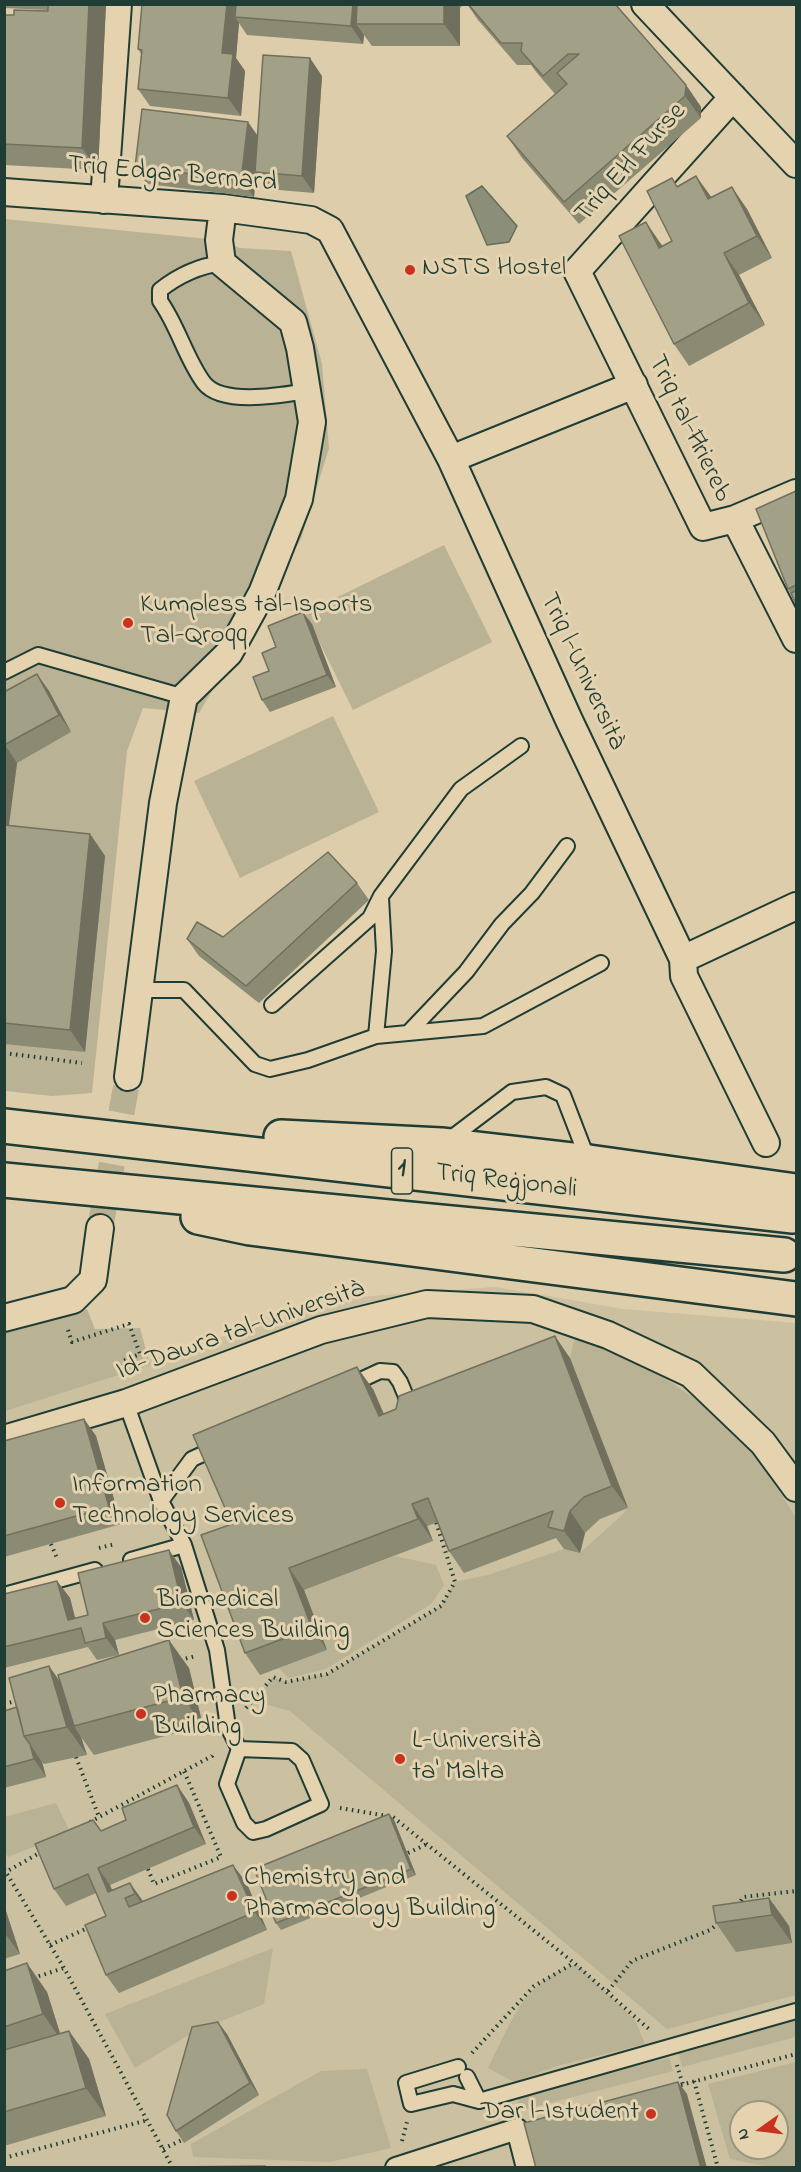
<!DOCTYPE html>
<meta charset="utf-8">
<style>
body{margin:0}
#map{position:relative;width:801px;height:2172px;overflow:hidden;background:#ddcdab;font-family:"Indie Flower",sans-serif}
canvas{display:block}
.frame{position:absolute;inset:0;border:6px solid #1f3d34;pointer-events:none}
.north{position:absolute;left:729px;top:2100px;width:60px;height:60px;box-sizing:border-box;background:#e5d3b0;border:2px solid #96977e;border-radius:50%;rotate:256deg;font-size:16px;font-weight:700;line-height:24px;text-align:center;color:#1f3d34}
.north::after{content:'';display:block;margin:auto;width:21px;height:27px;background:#c8321e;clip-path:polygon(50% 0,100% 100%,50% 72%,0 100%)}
</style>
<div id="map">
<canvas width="801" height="2172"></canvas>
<div class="frame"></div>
<div class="north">N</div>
</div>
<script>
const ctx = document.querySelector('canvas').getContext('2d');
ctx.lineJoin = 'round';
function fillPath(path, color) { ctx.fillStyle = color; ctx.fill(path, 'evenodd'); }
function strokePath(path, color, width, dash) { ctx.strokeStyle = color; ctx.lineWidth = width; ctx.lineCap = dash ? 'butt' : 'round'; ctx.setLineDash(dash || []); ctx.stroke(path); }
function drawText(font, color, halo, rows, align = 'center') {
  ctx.font = font + ' "Indie Flower",sans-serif'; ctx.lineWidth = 6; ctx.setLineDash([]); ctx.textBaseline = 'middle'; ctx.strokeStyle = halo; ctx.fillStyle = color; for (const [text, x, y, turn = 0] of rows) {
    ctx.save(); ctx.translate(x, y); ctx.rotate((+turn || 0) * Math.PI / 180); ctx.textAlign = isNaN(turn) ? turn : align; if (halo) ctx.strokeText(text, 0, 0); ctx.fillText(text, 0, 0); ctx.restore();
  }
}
fillPath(new Path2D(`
 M495,1287L624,1309L796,1323V2167H5L4,1405L346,1298ZM741,2112H777V2148H741Z`), '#cbc0a0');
fillPath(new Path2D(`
 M5,219L219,240L240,248L291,251L322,364L329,448L301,539L199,713L143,708L127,751L92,1093L52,1096L5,1091Z
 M444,545L492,642L353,710L305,613Z
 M333,716L379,812L240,878L194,781Z
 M87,1309L95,1329L140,1328L150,1365L5,1411V1332Z
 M576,1333C631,1353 705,1399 744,1443C764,1466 780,1492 796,1518V1995L667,2029L290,1711L253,1701L273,1677L286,1682L327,1674L441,1606L455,1582L488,1575L564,1549L580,1553L622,1515L628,1508L570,1358Z
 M395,1556L436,1565L444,1585L431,1604L326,1669L288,1678L279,1668L327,1650L304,1590Z
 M56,1803L70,1832L8,1857L5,1852L4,1817Z
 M273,1948L264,2004L192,2033L135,2068L105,2014Z
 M577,1964L635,2020L645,2044L557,2066L514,2082L488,2068C513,2020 522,1981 577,1964Z
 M796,2020V2037L682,2067L678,2051Z
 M669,2058L673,2071L515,2112L518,2101L525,2093Z
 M796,2062V2167H769L730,2159L708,2084ZM741,2112H777V2148H741Z
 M367,2069L391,2148L330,2162L193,2157L191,2144L321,2071Z`), '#bab295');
const water = new Path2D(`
 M482,186L517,226L509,242L487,245L466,196Z`);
fillPath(water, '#8b8e78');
strokePath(water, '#606e5d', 1.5);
strokePath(new Path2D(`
 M100,1228L128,1077`), '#b7b093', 26, [26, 13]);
const service = new Path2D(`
 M222,263C199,266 179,275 160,290V301C178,326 186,359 204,383C222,406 282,395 307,391
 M4,672L38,655L184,697
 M138,990H184L255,1064L270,1069L308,1060L376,1036L483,1026L601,963
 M272,1005L370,918L381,896L461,789L521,746
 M409,1032L466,972L502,924L532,893L567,846
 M376,1036L384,951L381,898
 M446,1142L512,1092L546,1087L563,1095L588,1160
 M350,1385L380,1371L393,1372L400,1382L412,1411
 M126,1403L161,1501L184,1545L217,1650L228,1727L239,1749L227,1784L244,1823L253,1832L266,1829L321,1804L302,1760L292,1751L239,1749
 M161,1501L192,1459L216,1448
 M131,1560L184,1545
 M4,1595L95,1570
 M458,2067L406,2083L411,2104L453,2094L479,2101L796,2011
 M467,2077L479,2101`);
const pedestrian = new Path2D(`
 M396,2168L517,2129L527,2168`);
const minor = new Path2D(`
 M645,4L796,164
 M733,97L577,271L703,527L735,519L796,493
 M4,192L223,208L311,220L330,230L451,459L569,720L683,959L684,976L766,1143
 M104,200L118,4
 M451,459L634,385
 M735,519L796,639
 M683,959L796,906
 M128,1077L163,803L184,697L229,653L262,593L299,499L312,422L300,348L293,322L222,263L219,240L223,208
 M4,1318L73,1300L93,1280L100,1228
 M4,1439L126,1403L321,1330L427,1304L533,1309L608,1335L691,1374L763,1443L796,1488`);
const trunk = new Path2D(`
 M4,1126L793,1216
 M281,1137L441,1145L589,1162L796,1191
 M4,1180L784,1255
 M198,1217L250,1228L796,1299`);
strokePath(service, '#1f3d34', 18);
strokePath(pedestrian, '#1f3d34', 24);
strokePath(minor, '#1f3d34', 30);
strokePath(trunk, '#1f3d34', 38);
strokePath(new Path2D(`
 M4,1053L82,1063
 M68,1330L72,1342L129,1324L140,1354L123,1361L124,1375
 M51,1544L57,1558
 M99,1548L115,1544
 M180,1660L196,1656
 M4,1704L19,1700
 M246,1708L273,1677L286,1682L327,1674L441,1606L455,1582L436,1522
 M76,1757L99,1817
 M340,1808L393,1817L574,1963L650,2030
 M90,1822L212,1756L214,1752
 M408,1853L427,1844
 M4,1869L64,1968L173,2168
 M148,1869L154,1884L221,1857L184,1771
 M4,1873L43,1851
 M738,1906L743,1897L796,1891
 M50,1945L90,1927
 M33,1978L64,1968
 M608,1991L632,1961L710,1930L719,1923
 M472,2053L534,1986L574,1963
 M677,2065L683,2085
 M694,2081L718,2168
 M681,2085L796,2054
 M402,2141L407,2122
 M163,2149L182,2140
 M4,2158L148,2120`), '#1f3d34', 4, [1.5, 4.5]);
strokePath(service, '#e5d3b0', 14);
strokePath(pedestrian, '#e5d3b0', 20);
strokePath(minor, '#e5d3b0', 26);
strokePath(trunk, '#e5d3b0', 33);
fillPath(new Path2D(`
 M4,4H106L98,170L4,165V15H14L48,11V10L4,8Z
 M142,4H464L460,8V46H372L364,35L363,44L247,35L239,23L236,58L245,71L241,116L150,106L138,89L141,54L138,49Z
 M467,4H615L686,85L701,107V118L579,224L522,158L507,136L555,94L537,73L531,65H517L478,20Z
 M322,76L314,193L267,189L256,174L254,197L147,184L135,167L257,136Z
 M696,176L711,197L747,209L772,258L739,275L765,325L689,366L674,344L661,244L663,246L672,241L677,186Z
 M796,491V604L788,589Z
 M312,624L336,687L270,712L262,700L276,647Z
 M37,674L49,691L71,732L17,763L9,826L90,834L105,856L85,1052L4,1044V692Z
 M357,883L369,900L259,1003L199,956L187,939L223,937Z
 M570,1358L628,1508L600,1519L585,1533L580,1553L564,1549L556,1538L464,1573L449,1551L438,1522L427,1526L433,1541L304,1590L327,1650L260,1675L245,1653L232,1524L373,1389L384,1414Z
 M84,1419L96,1436L121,1524L4,1557V1441Z
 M181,1567L194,1620L115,1640L119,1655L97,1660L88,1647L4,1668V1594L57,1581L70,1598L75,1619L88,1615Z
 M49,1666L61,1683L189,1668L203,1726L94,1755L81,1737L87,1755L44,1764L42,1762L46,1777L4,1788V1711L17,1707Z
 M177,1785L189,1803L206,1844L110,1885L112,1890L130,1883L143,1901L246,1882L267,1930L119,1993L106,1975V1916L96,1893L66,1906L54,1889L101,1831L126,1820Z
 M389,1814L394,1820L416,1875L281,1930L276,1923Z
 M769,1898L789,1926L792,1943L736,1952L716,1923Z
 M4,1905L20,1954L4,1959Z
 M4,1971L47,1992L60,2033L69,2031L89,2059L106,2116L4,2146Z
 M227,2034L259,2095L184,2143L176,2131Z`), '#8b8a73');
fillPath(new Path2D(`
 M89,4H106L98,170L82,148Z
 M227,4H241L235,17L239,23L236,58L245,71L241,116L228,98L222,53Z
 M353,4H366L356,24L364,35L363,44L351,26Z
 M444,4H457L460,8V46L444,24Z
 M310,58L322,76L314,193L302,176Z
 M686,85L701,107V118L685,96Z
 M248,122L260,139L255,172L256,174L254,197L241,180Z
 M696,176L712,198L708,199Z
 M732,187L747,209L772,258L757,236Z
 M646,222L661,244L675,270L659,248Z
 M724,253L739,275L765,325L749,303Z
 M303,612L312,624L336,687L327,675Z
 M37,674L49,691L71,732L59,715Z
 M5,745L17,763L6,846L4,844Z
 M90,834L105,856L85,1052L70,1030Z
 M555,1336L570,1358L628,1508L612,1486Z
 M357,1367L373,1389L394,1438L379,1416Z
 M84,1419L96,1436L121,1524L109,1507Z
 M412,1504L427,1526L433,1541L418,1519Z
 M570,1511L585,1533L580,1553L564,1531Z
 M169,1550L181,1567L194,1620L182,1603Z
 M289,1568L304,1590L327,1650L312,1628Z
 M57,1581L70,1598L78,1629L68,1620Z
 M103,1623L115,1640L119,1655L106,1638Z
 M169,1640L189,1668L203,1726L183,1697Z
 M49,1666L69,1695L74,1726L81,1737L87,1755L67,1727Z
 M30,1744L42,1762L46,1777L34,1759Z
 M177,1785L189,1803L206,1844L194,1827Z
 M389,1814L394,1820L416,1875L411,1869Z
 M233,1865L246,1882L267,1930L255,1912Z
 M98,1868L110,1885L120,1910L108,1892Z
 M130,1883L142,1900L147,1911L135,1894Z
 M769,1898L789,1926L792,1943L772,1915Z
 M4,1905L20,1954L4,1932Z
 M27,1963L47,1992L63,2043L43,2014Z
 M218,2022L227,2034L259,2095L250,2083Z
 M69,2031L89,2059L106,2116L86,2088Z
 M678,2082L687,2094L707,2168H701Z`), '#71705e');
const building = new Path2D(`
 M48,4H89L82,148L4,144V15H14V10L48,11Z
 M142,4H227L222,53L233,54L228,98L138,89L142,50L138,49Z
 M236,4H353L351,26L235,17Z
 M357,4H444V24H356Z
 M468,4H615L686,85L685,96L564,202L507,136L567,84L557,73L579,54H568L543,76L521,51L522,43H501Z
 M263,55L310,58L302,176L255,172Z
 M142,109L248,122L241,180L135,167Z
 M696,176L708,199L732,187L757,236L724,253L749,303L674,344L619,236L646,222L659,248L672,241L647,191L672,178L677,187Z
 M796,491V585L788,589L756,509Z
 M796,591V604L791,593Z
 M303,612L327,675L262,700L253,677L269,671L262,653L276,647L268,626Z
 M37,674L59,715L4,745V692Z
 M4,825L90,834L70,1030L4,1023Z
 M328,852L357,883L246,986L187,939L197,922L223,937Z
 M555,1336L612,1486L584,1497L570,1511L564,1531L548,1527L553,1511L449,1551L428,1498L412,1504L418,1519L289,1568L312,1628L245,1653L201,1535L232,1524L193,1435L357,1367L379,1416L396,1409L399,1396Z
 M84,1419L109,1507L4,1536V1441Z
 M169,1550L182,1603L103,1623L106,1638L85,1643L81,1628L4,1647V1594L57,1581L68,1620L88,1615L78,1573Z
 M169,1640L183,1697L74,1726L58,1675Z
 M49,1666L67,1727L24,1736L9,1678Z
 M17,1707L24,1736L30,1744L34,1759L4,1767V1711Z
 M177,1785L194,1827L98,1868L108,1892L130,1883L135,1894L125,1898L129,1907L233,1865L255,1912L106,1975L85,1925L106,1916L88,1874L54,1889L35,1844L93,1820L101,1831L126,1820L122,1808Z
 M389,1814L411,1869L276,1923L254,1869Z
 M769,1898L772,1915L716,1923L713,1906Z
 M27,1963L43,2014L4,2027V1971Z
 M218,2022L250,2083L176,2131L167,2115L192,2027Z
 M69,2031L86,2088L4,2112V2050Z
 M678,2082L701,2168H536L524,2123Z
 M265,2166V2168H74Z`);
fillPath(building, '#a2a086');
strokePath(building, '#71705e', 1.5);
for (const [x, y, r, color] of [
 [410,270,6,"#c8321e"],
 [128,623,6,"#c8321e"],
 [60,1503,6,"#c8321e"],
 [145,1618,6,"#c8321e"],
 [141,1714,6,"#c8321e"],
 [400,1759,6,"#c8321e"],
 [232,1896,6,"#c8321e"],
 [651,2114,6,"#c8321e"]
]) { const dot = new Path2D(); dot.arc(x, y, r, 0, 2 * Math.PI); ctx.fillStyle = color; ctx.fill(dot); strokePath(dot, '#e5d3b0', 2); }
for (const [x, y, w] of [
 [402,1171,21]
]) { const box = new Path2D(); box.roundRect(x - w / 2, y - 23, w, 46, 4.5); ctx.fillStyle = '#e5d3b0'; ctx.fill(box); strokePath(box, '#1f3d34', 1.5); }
drawText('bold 26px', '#1f3d34', null, [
 ["1",402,1171]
]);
drawText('27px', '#1f3d34', '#e5d3b0', [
 ["Triq EH Furse",632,164,-48],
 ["Triq Edgar Bernard",172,176,5],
 ["Triq tal-Ħriereb",688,429,64],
 ["Triq l-Università",581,672,65],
 ["Triq Reġjonali",506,1183,7],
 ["Id-Dawra tal-Università",241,1332,-19]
]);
drawText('27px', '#1f3d34', '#e5d3b0', [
 ["NSTS Hostel",422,270],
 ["Kumpless tal-Isports",140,607],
 ["Tal-Qroqq",140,638],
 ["Information",72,1487],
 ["Technology Services",72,1518],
 ["Biomedical",157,1602],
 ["Sciences Building",157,1633],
 ["Pharmacy",153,1698],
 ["Building",153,1729],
 ["L-Università",412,1743],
 ["ta' Malta",412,1774],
 ["Chemistry and",244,1880],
 ["Pharmacology Building",244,1911],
 ["Dar l-Istudent",639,2114,"right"]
], 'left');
</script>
